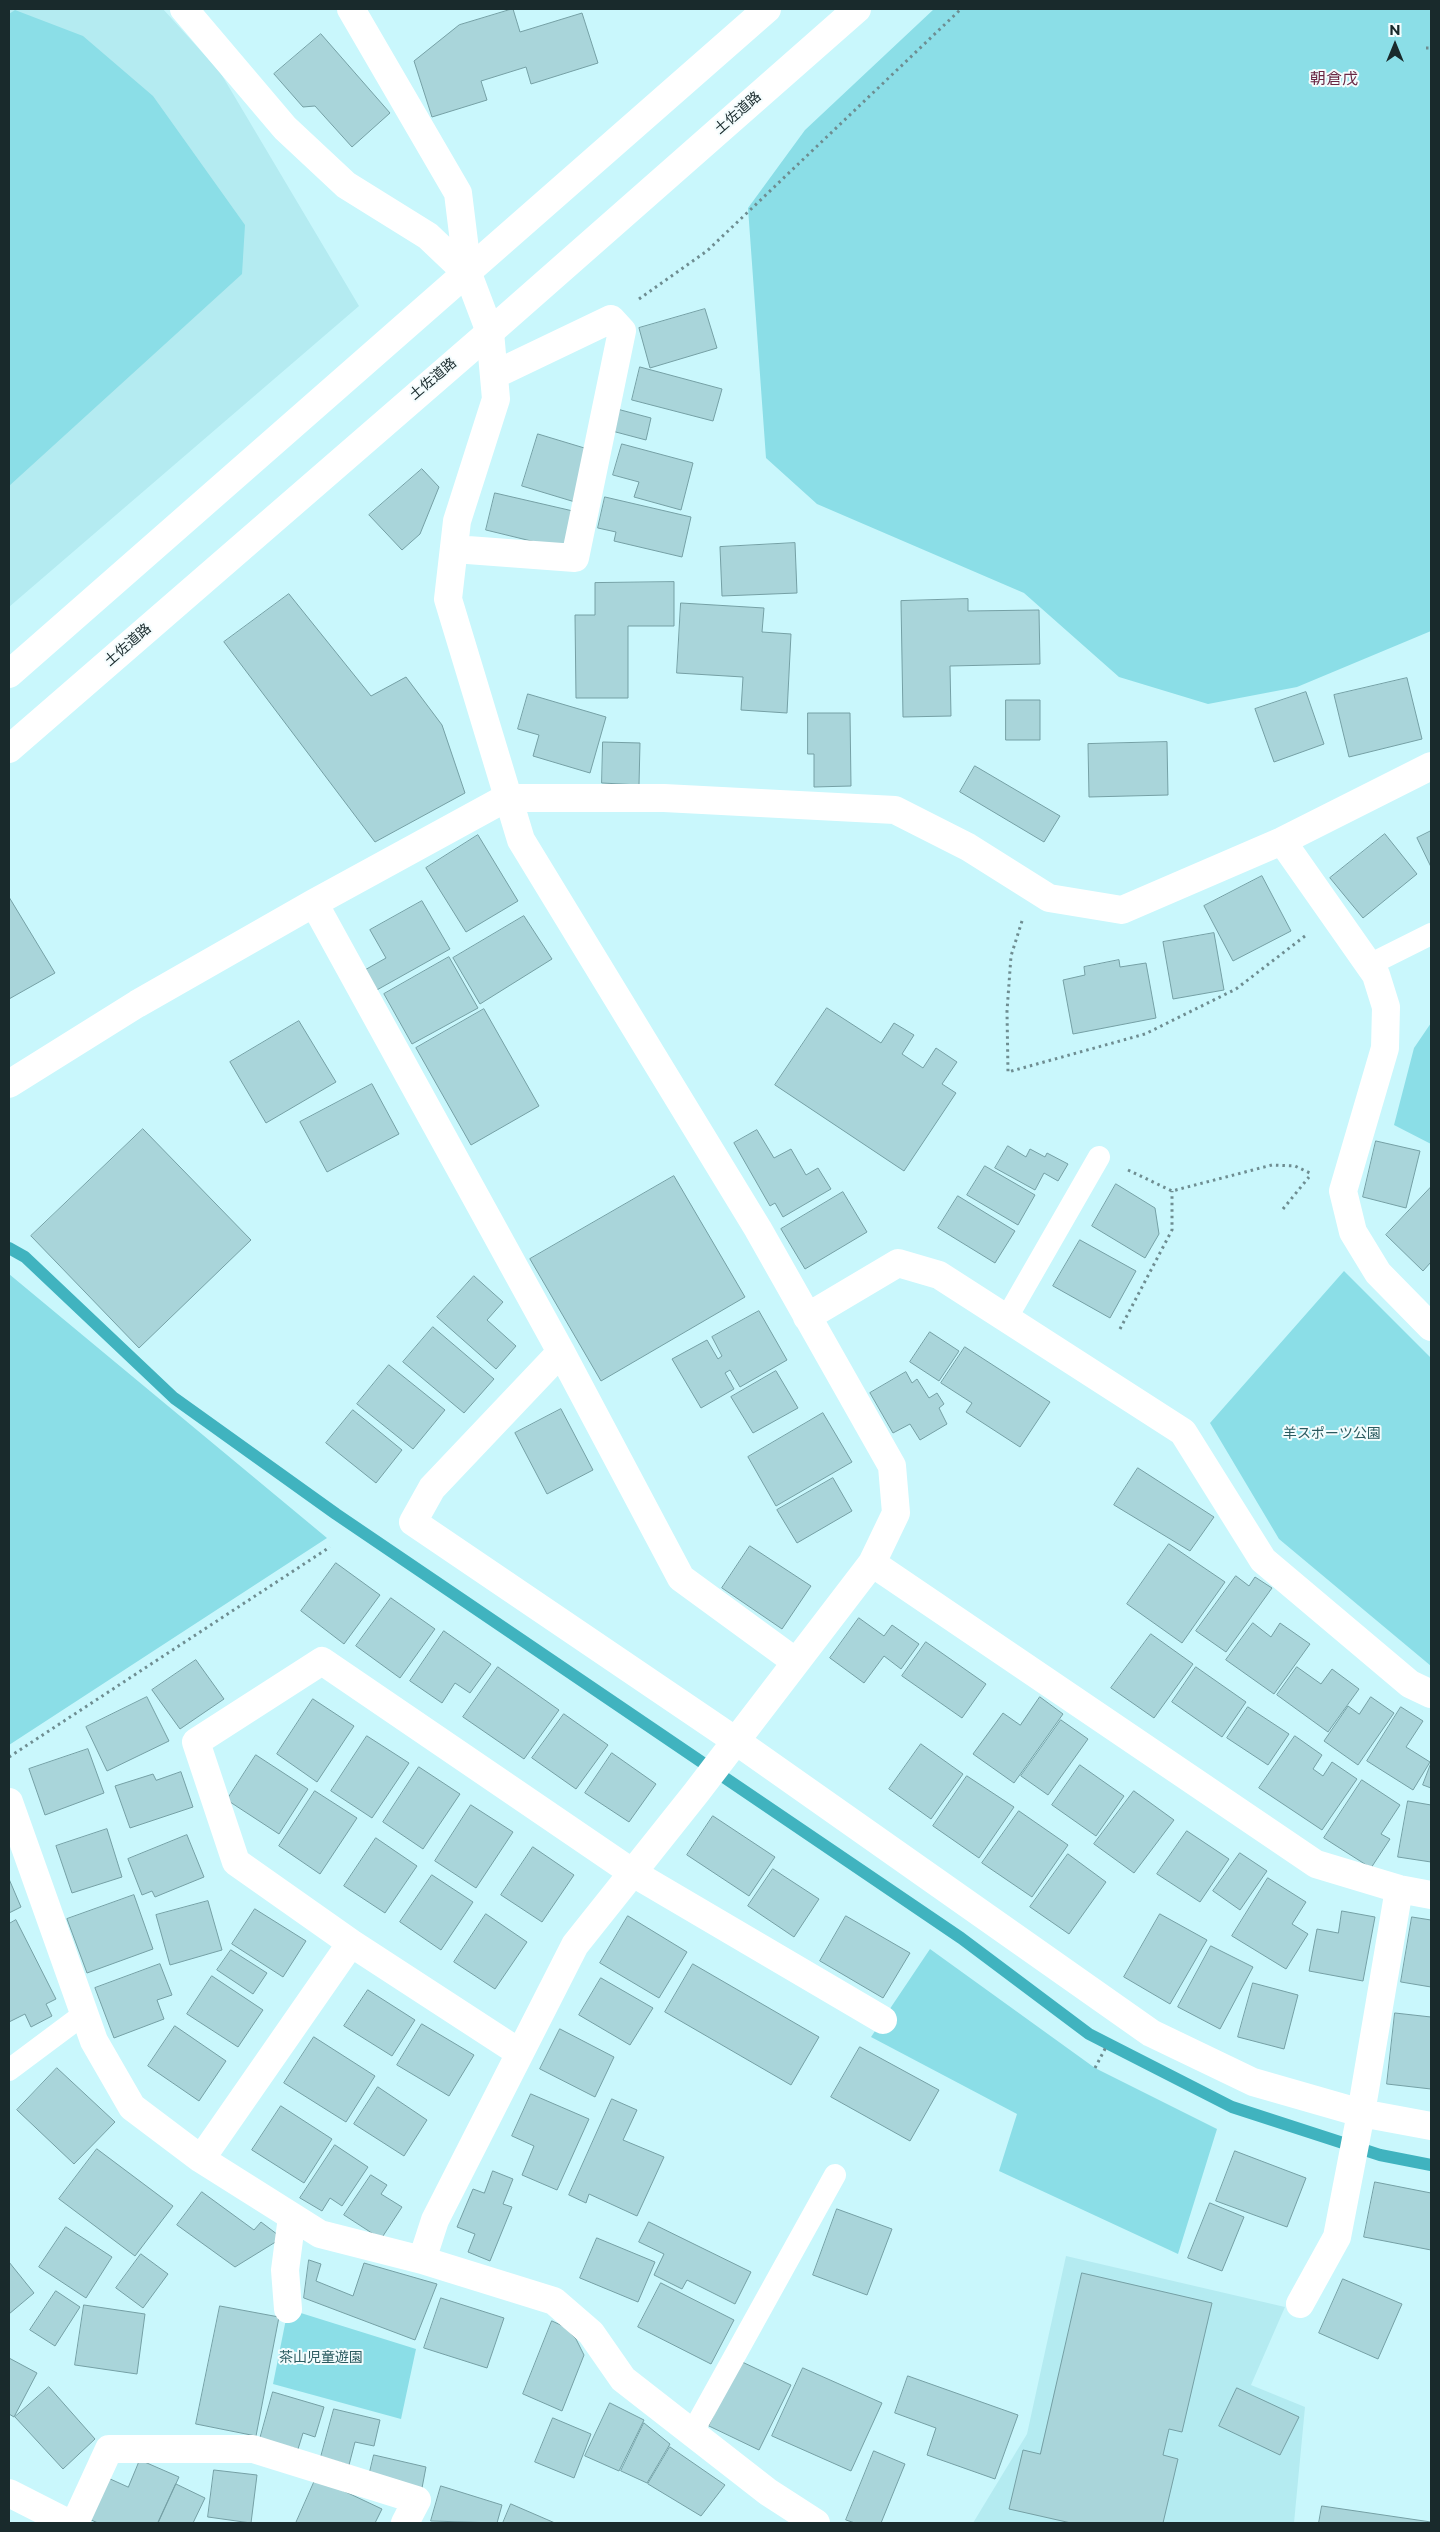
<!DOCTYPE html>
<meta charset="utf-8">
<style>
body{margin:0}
#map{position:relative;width:1440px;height:2532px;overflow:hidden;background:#c9f7fc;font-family:Montserrat,sans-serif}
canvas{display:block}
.frame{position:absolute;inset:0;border:10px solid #192a2c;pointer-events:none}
.north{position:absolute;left:1370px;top:20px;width:50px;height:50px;-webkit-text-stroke:4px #f3fcfd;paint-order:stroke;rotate:0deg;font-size:14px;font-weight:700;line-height:20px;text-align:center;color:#192a2c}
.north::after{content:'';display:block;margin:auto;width:18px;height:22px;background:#192a2c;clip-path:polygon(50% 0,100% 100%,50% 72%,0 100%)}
</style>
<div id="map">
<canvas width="1440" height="2532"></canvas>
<div class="frame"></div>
<div class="north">N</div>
</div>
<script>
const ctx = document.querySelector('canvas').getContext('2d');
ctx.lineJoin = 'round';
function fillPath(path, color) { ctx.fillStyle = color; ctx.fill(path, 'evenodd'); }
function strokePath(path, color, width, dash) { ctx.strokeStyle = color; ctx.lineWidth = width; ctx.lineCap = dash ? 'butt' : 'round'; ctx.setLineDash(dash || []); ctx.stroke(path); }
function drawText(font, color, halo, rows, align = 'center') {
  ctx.font = font + ' Montserrat,"Noto Sans JP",sans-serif'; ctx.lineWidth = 4; ctx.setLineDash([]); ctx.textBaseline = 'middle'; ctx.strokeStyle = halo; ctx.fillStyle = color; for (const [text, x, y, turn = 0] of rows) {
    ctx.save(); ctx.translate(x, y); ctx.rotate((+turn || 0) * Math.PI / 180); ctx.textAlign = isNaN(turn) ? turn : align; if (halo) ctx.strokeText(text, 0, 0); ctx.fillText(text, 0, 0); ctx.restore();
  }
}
fillPath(new Path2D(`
 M9,9H163L220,72L359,306L9,607Z
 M1066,2256L1285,2307L1251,2385L1305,2407L1294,2523H973L1027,2434Z`), '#b4ebf1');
fillPath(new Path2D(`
 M934,9H1431V631L1297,687L1208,704L1119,677L1024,593L817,504L766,458L748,208L805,130Z
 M15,10L83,36L153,96L245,225L242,274L9,486V14Z
 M1431,1023V1144L1394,1125L1414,1048Z
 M1344,1271L1431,1358V1666L1279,1539L1210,1423Z
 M9,1274L327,1538L9,1745Z
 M930,1949L1095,2068L1217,2129L1178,2254L999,2171L1017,2114L871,2037Z
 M288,2309L416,2349L401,2419L273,2384Z`), '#8bdee7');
strokePath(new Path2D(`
 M9,1248L25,1257L174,1398L336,1514L961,1938L1089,2034L1232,2107L1380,2155L1431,2165`), '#40b3bf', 12);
const building = new Path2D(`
 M513,9L520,32L582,13L598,63L531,84L526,67L481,81L487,100L432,117L414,61L459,25Z
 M321,34L390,113L352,147L315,106L303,107L274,74Z
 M705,309L717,348L650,368L639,328Z
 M640,367L722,389L713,421L632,400Z
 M617,409L651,418L646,440L612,431Z
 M538,434L591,450L575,502L522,486Z
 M622,444L693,463L681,510L634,497L639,482L613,475Z
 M422,469L439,487L420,534L402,550L369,515Z
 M495,493L573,511L564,549L486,530Z
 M605,497L691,517L682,557L614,541L616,532L598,528Z
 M795,543L797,593L722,596L720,547Z
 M674,582V626H628V698H576L575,615H595V583Z
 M289,594L371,696L406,677L442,725L465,793L375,842L224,642Z
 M968,599V611L1039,610L1040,664L950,666L951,716L903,717L901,601Z
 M681,603L764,608L762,632L791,634L787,713L741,710L743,677L677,673Z
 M1407,678L1422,739L1349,757L1334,695Z
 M1306,692L1324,744L1274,762L1255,709Z
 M528,694L606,717L590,773L533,756L539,735L518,729Z
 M1006,700H1040V740H1006Z
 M808,713H850L851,786L814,787V754H808Z
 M603,742L640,743L639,785L602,783Z
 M1167,742L1168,795L1089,797L1088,744Z
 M975,766L1060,816L1044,842L960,792Z
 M1431,831V867L1417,838Z
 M1385,834L1417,874L1363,918L1330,878Z
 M478,835L518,901L466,932L426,868Z
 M1262,876L1291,931L1233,961L1204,906Z
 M9,897L55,973L9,999Z
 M422,901L450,949L375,991L363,971L386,958L370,930Z
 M524,916L552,959L480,1004L453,958Z
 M1214,933L1224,990L1173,999L1163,942Z
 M449,957L478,1008L412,1044L384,994Z
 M1119,960L1120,967L1146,963L1156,1018L1073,1034L1063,980L1085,975L1084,967Z
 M827,1008L881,1043L894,1023L914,1035L902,1054L923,1068L936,1048L957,1062L942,1084L956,1093L904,1171L775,1085Z
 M484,1009L539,1106L471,1145L416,1048Z
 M299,1021L336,1082L266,1123L230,1062Z
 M372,1084L399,1134L327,1172L300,1122Z
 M143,1129L251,1240L139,1348L31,1236Z
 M757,1130L774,1158L791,1149L806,1175L818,1168L831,1189L783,1217L775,1203L770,1206L734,1143Z
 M1376,1141L1420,1151L1406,1208L1363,1197Z
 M1008,1146L1026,1157L1030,1149L1045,1157L1047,1153L1068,1164L1058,1181L1044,1173L1035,1190L995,1168Z
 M985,1166L1035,1195L1018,1225L967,1195Z
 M674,1176L745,1297L601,1381L530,1259Z
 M1116,1184L1155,1208L1159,1234L1145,1258L1092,1226Z
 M1431,1187V1262L1423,1271L1386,1235Z
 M843,1192L867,1232L805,1269L781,1229Z
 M958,1196L1015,1231L995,1263L938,1228Z
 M1080,1240L1136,1271L1110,1318L1053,1286Z
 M474,1276L503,1302L487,1320L516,1346L496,1369L437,1317Z
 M759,1311L787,1360L740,1387L730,1370L725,1373L734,1389L701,1408L672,1359L707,1340L718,1359L722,1356L712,1337Z
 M433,1327L494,1379L464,1413L403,1362Z
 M930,1332L959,1351L939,1381L910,1362Z
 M965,1347L1050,1402L1020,1447L966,1412L972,1403L941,1383Z
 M389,1365L445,1410L413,1449L357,1404Z
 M776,1371L798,1408L753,1433L731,1397Z
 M906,1372L912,1383L917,1379L929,1398L937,1393L944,1404L939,1408L947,1424L920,1440L910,1424L893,1433L870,1393Z
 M561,1409L593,1470L547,1494L515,1433Z
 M353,1410L402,1450L376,1483L326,1443Z
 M823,1413L852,1462L776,1506L748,1457Z
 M1138,1468L1214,1517L1190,1551L1114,1505Z
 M833,1478L852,1511L797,1543L777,1510Z
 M1169,1544L1225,1582L1182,1643L1127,1604Z
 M750,1546L811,1586L782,1629L722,1588Z
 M336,1563L380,1595L344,1644L301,1611Z
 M1236,1576L1249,1586L1255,1577L1272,1588L1226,1652L1196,1631Z
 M391,1598L435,1629L400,1678L356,1646Z
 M859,1618L884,1636L892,1625L919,1644L901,1669L884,1656L864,1683L830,1658Z
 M1253,1623L1271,1637L1280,1623L1310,1644L1274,1694L1226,1660Z
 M444,1631L491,1664L470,1693L455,1683L442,1703L410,1681Z
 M1151,1634L1193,1664L1154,1718L1111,1688Z
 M926,1642L986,1684L962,1718L902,1676Z
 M196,1660L224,1699L180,1729L152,1690Z
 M498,1667L559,1710L524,1759L463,1717Z
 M1196,1667L1246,1702L1222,1737L1172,1702Z
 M1297,1667L1321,1684L1332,1669L1359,1689L1328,1732L1277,1695Z
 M147,1697L169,1741L107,1771L86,1727Z
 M1040,1697L1063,1714L1014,1783L973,1754L1003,1713L1020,1725Z
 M1371,1697L1394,1713L1358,1765L1324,1741L1348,1706L1359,1714Z
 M313,1699L354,1726L317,1782L277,1754Z
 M1248,1707L1289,1734L1268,1765L1227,1738Z
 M1401,1707L1423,1721L1406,1747L1430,1762L1413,1790L1367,1761Z
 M564,1714L608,1745L576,1789L532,1758Z
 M1061,1720L1088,1739L1048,1795L1021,1776Z
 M367,1736L409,1763L372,1818L331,1791Z
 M1295,1736L1322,1755L1313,1769L1323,1776L1332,1762L1357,1779L1322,1830L1259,1788Z
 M921,1744L963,1774L931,1819L889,1789Z
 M88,1749L104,1793L45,1815L29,1769Z
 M612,1753L656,1784L629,1822L585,1793Z
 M256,1755L308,1789L279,1834L227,1800Z
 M1431,1763V1788L1423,1785Z
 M1080,1765L1124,1796L1096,1836L1052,1805Z
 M419,1767L460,1794L423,1849L383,1822Z
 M181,1772L193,1807L130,1828L115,1786L153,1774L156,1780Z
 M967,1776L1014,1807L979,1858L933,1826Z
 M1362,1780L1400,1805L1381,1834L1390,1839L1371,1868L1324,1838Z
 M315,1791L357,1818L320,1874L279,1846Z
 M1134,1791L1174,1820L1134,1873L1094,1844Z
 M1408,1801L1431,1805V1862L1398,1857Z
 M471,1805L513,1832L476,1888L435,1861Z
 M1019,1811L1068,1845L1032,1897L982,1863Z
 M713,1816L775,1857L749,1896L687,1855Z
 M107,1829L122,1877L72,1893L56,1846Z
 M1187,1831L1229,1859L1200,1902L1157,1874Z
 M187,1835L204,1877L155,1897L152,1891L142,1895L128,1859Z
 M376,1838L417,1866L385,1913L344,1886Z
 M533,1847L574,1875L542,1922L501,1895Z
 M1240,1853L1267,1871L1240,1910L1213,1891Z
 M1068,1854L1106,1882L1069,1934L1030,1907Z
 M773,1869L819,1899L794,1937L748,1906Z
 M432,1875L473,1902L441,1950L400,1922Z
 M1268,1878L1306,1902L1292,1924L1308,1934L1286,1969L1232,1936Z
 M9,1879L21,1907L9,1913Z
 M134,1895L153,1949L87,1973L67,1919Z
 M208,1901L222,1950L170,1965L156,1915Z
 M255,1909L306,1941L283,1977L232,1944Z
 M1342,1911L1375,1917L1363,1981L1309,1971L1317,1929L1338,1933Z
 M486,1914L527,1942L495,1989L454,1962Z
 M1160,1914L1207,1940L1170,2004L1124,1977Z
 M628,1916L687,1952L659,1998L600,1963Z
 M846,1916L910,1953L883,1998L820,1961Z
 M1412,1917L1431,1920V1987L1401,1982Z
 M16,1920L56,1999L46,2004L52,2016L31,2027L25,2014L9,2022V1924Z
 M1211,1946L1253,1967L1220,2029L1178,2007Z
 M231,1950L267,1973L253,1994L217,1970Z
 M160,1964L172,1995L157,2000L164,2019L114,2038L95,1988Z
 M693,1964L819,2037L791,2085L665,2012Z
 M212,1976L263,2010L238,2047L187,2014Z
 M601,1978L653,2008L630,2045L579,2015Z
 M1253,1983L1298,1995L1284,2049L1238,2037Z
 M368,1990L415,2020L392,2056L344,2026Z
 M1395,2013L1431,2017V2089L1387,2084Z
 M422,2024L474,2055L449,2096L397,2065Z
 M175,2026L226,2061L199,2101L148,2066Z
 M560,2029L614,2057L595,2097L540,2069Z
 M314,2037L375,2076L346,2122L284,2083Z
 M860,2047L939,2090L910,2141L831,2097Z
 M57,2068L115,2122L74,2164L17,2110Z
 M378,2087L427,2120L404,2156L354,2124Z
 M531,2094L589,2119L557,2190L522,2175L534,2146L512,2136Z
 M612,2099L637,2110L623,2140L664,2157L637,2216L589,2194L586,2203L569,2195Z
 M281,2106L332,2139L304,2183L252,2150Z
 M335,2145L368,2167L342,2206L330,2198L322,2211L300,2198Z
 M97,2149L173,2206L135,2256L59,2199Z
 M1235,2151L1306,2178L1287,2227L1216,2201Z
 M493,2171L513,2179L503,2204L512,2207L490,2261L468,2252L475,2234L457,2227L473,2189L484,2193Z
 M371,2175L387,2185L381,2194L402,2207L381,2239L344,2215Z
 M1375,2182L1431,2193V2250L1364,2237Z
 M202,2192L254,2230L261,2222L282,2238L235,2267L177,2225Z
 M1210,2203L1244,2217L1222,2271L1188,2258Z
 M837,2209L892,2229L867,2295L813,2275Z
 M649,2222L751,2272L735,2304L687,2280L682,2289L654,2275L664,2254L639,2242Z
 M66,2227L112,2257L86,2298L39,2267Z
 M597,2238L655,2262L638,2302L580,2278Z
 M141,2254L168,2274L143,2308L116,2288Z
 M309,2260L321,2264L316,2281L353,2296L364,2263L437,2284L415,2340L304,2298Z
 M9,2262L34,2293L9,2314Z
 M1082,2273L1212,2303L1182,2432L1169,2429L1163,2455L1178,2459L1163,2523H1071L1009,2509L1023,2450L1040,2454Z
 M1343,2279L1402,2304L1378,2359L1319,2333Z
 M661,2283L734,2320L711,2364L638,2327Z
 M56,2291L80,2307L55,2346L30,2330Z
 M441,2298L504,2318L487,2368L424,2348Z
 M84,2305L145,2314L137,2374L75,2365Z
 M220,2306L279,2317L256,2436L196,2424Z
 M552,2321L565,2327L576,2339L584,2355L562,2411L523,2394Z
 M9,2358L37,2373L14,2417L9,2414Z
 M740,2361L791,2385L759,2450L709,2426Z
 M803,2368L882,2403L851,2471L772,2436Z
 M908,2376L1018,2415L995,2479L927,2455L936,2428L895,2413Z
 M49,2387L95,2439L63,2469L15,2417Z
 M1237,2388L1299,2417L1280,2455L1219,2426Z
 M273,2392L324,2407L315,2437L303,2433L298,2449L260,2439Z
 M610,2403L644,2420L619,2471L585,2456Z
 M334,2409L380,2420L374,2446L355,2442L349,2465L321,2457Z
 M553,2418L591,2434L574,2478L535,2462Z
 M644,2423L670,2444L647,2483L621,2471Z
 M670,2447L725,2485L701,2516L648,2484Z
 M874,2451L905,2464L881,2523H855L846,2520Z
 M374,2455L426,2467L422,2488L369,2476Z
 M140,2460L179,2477L158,2523H98L89,2519L108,2478L128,2487Z
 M214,2470L257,2475L251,2523L208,2517Z
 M316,2478L382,2509L375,2523H296Z
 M176,2484L205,2498L193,2523H158Z
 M441,2486L502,2505L497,2523L431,2521Z
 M511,2504L555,2523H503Z
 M1322,2506L1431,2522V2523H1319Z`);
fillPath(building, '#a9d5da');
strokePath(building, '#75a0a5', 1);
strokePath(new Path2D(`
 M1426,48H1431
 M639,299L707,251L961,9
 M1022,921L1011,956L1007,1011L1008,1072L1145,1034L1236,989L1305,936
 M1128,1170L1172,1191L1272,1165L1295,1166L1312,1174
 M1283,1209L1309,1177
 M1120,1329L1172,1230V1191
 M9,1757L330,1547
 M1095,2068L1107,2045`), '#6e8d91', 3, [2.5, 4]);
strokePath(new Path2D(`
 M1369,965L1431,934
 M1006,1319L1099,1157
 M9,2070L84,2014
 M692,2433L835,2175`), '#fff', 22);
strokePath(new Path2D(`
 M184,9L285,128L346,185L428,236L468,274
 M351,9L458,193L468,274L490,332L496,399L457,521L448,599L521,840L758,1229L892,1466L896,1513L872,1563L696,1793L575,1945L435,2220L422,2260
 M454,549L575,558L622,331L611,319L494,375
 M1282,841L1376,975L1386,1007L1385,1048L1343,1191L1353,1232L1378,1273L1431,1327
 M314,903L561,1352L681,1578L796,1662
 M9,1084L137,1004L314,903L506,798H664L895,810L968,847L1049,898L1122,910L1282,841L1431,766
 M807,1317L898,1263L939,1275L1183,1432L1263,1560L1410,1684L1431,1694
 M561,1352L432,1488L413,1522L736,1741L1151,2033L1253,2082L1361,2113L1431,2126
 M872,1563L1316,1864L1399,1889L1431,1895
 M9,1802L94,2041L132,2107L201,2159L320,2234L422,2260L554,2301L591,2333L623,2379L768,2492L816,2523
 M520,2053L351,1943L236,1862L196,1742L322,1661L633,1873L883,2020
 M201,2159L351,1943
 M1300,2304L1337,2237L1361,2113L1399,1889
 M288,2309L285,2270L292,2217
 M9,2493L68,2523
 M75,2523L109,2449H253L417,2500L405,2523`), '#fff', 28);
strokePath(new Path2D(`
 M9,674L767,9
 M9,749L490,332L857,9`), '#fff', 28);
drawText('14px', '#192a2c', '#f3fcfd', [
 ["土佐道路",738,113,-41],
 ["土佐道路",433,379,-40],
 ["土佐道路",128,645,-41]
]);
drawText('14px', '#2a5a5f', '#f3fcfd', [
 ["羊スポーツ公園",1332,1434],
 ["茶山児童遊園",321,2358]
]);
drawText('16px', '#6a2743', '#f3fcfd', [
 ["朝倉戊",1334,79]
]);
</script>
